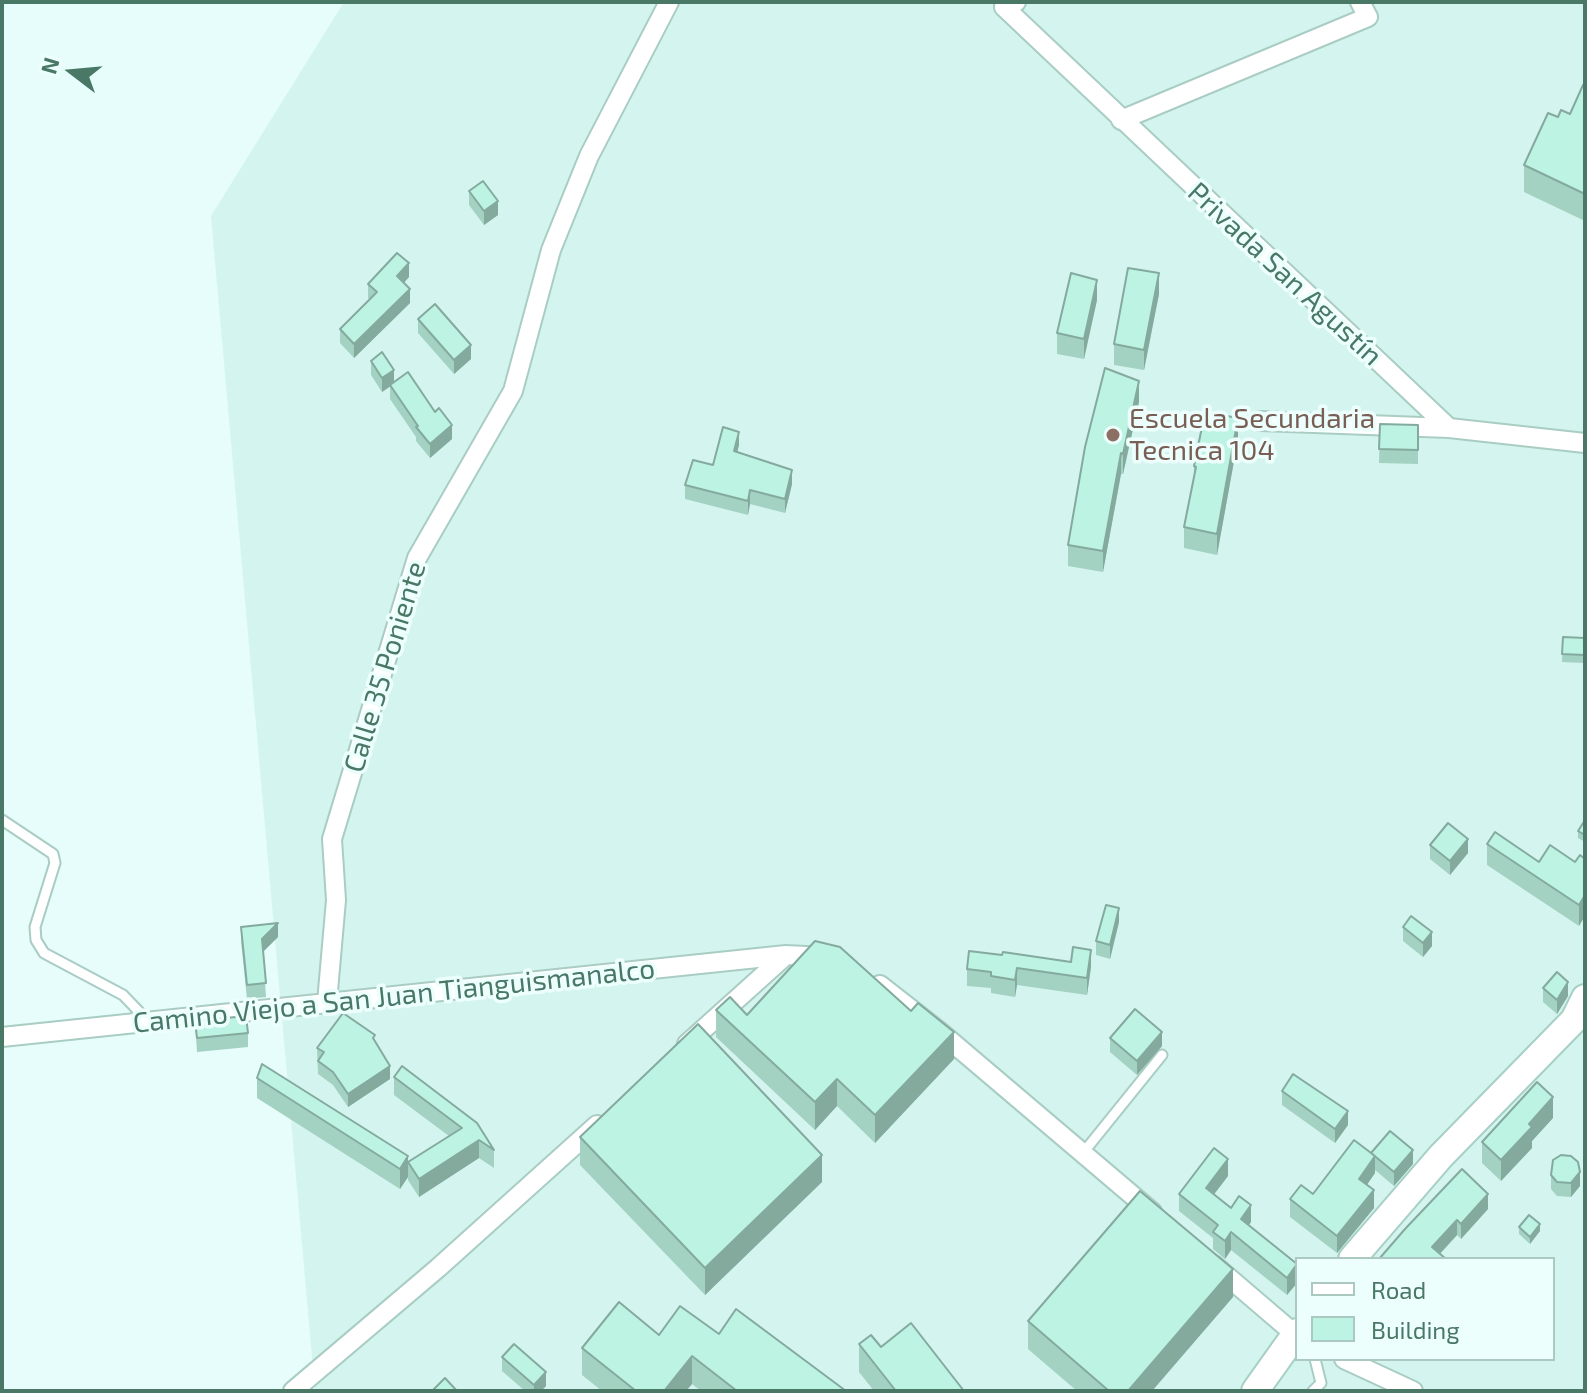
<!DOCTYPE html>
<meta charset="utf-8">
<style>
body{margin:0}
#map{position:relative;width:1587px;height:1393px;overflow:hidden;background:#e6fdfb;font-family:"Exo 2",sans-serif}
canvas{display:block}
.frame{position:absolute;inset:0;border:4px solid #4a7867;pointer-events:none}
.legend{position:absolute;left:1295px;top:1257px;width:260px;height:104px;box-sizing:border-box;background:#edfffd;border:2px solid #acc9c1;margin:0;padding:10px 14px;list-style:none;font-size:24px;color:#4a7867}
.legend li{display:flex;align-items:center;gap:16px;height:40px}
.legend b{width:40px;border:2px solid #acc9c1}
.north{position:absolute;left:32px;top:32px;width:80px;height:80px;-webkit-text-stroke:6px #edfffd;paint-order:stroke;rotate:286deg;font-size:22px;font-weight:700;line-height:32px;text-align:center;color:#4a7867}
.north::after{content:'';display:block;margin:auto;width:28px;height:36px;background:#4a7867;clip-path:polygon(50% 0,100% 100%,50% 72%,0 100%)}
</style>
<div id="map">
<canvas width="1587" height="1393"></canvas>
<div class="frame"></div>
<ul class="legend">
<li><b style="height:10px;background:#fff"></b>Road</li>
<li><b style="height:22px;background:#bdf3e2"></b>Building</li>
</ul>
<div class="north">N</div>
</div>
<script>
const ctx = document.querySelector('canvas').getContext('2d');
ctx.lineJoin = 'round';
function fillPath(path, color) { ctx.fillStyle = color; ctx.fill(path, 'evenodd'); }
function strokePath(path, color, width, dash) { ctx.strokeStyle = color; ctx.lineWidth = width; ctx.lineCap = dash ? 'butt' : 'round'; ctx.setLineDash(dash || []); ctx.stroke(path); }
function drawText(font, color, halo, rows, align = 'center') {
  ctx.font = font + ' "Exo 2",sans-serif'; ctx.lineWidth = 7; ctx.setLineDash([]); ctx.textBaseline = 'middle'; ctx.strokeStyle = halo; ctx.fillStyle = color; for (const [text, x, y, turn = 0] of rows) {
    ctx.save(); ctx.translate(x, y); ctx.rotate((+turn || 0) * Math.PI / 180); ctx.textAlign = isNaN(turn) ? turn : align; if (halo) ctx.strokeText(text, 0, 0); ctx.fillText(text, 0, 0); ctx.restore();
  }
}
fillPath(new Path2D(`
 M344,2H1585V1391H315L211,216ZM1297,1259H1553V1359H1297Z`), '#d4f5ef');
const service = new Path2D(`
 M2,820L53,854L55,863L35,927L36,940L44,953L123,995L148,1021
 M1083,1153L1162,1055
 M1313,1391L1321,1383L1315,1359`);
const minor = new Path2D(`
 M1016,2L1004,7L1449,428
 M1121,120L1368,17L1360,2
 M1260,421L1449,428L1585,443
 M880,985L940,1032L1152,1212
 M327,1002L336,900L332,839L417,558L513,391L551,250L589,156L669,2
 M2,1037L786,955L826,957
 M687,1044L786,955
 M1214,1265L1297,1336
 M1344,1359L1413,1391
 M293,1391L438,1268L597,1125`);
const secondary = new Path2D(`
 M1352,1259L1441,1156L1574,1020L1585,998
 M1255,1391L1297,1332`);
strokePath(service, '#a9cdc3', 13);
strokePath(minor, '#a9cdc3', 22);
strokePath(secondary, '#a7d0c5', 30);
strokePath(service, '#fff', 9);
strokePath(minor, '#fff', 18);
strokePath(secondary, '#fff', 26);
fillPath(new Path2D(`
 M1585,86V221L1524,192V165L1558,117L1570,114Z
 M469,191L498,215L484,225L469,205Z
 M409,277L404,283L410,303L354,358L340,343V329L370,299L368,298V284Z
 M1159,294L1144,370L1114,365V344Z
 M1097,300L1084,359L1057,354V333Z
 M418,319L471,359L454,374L418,333Z
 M371,361L394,382L452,439L430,458L416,441V437L390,399V386L382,392L371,375Z
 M1139,402L1123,474H1121L1103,572L1068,566V545Z
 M1380,424L1418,425V464L1379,463Z
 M1238,439L1217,555L1184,548V527L1194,477V466Z
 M739,445L737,452L792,484L785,513L750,504L748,515L685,499V485Z
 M1563,637L1585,638V663L1562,662Z
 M1585,820V842L1578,838V831Z
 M1487,844L1539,862H1575L1585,859L1579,926L1487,865Z
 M1430,845L1468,853L1450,875L1430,859Z
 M1119,922L1110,959L1096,955V941Z
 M241,927L278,937L263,951L266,997L247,999L241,941Z
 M1403,927L1432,946L1423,957L1403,941Z
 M1091,967L1087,995L1017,985L1015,997L991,993V988L967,986V969Z
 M1543,988L1568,996L1557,1014L1543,1002Z
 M716,1010L747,1015L954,1059L875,1143L837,1106L815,1130L716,1037Z
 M195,1021L248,1033V1047L197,1052Z
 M1110,1038L1162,1046L1137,1075L1110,1052Z
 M375,1042L390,1079L348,1107L333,1085L318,1074L317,1048Z
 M394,1077L494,1150V1168L479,1158L419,1197L408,1180V1162L449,1136L394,1095Z
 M257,1078L408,1156V1177L400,1189L257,1098Z
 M1282,1091L1348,1125L1335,1143L1282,1105Z
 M1553,1118L1532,1141V1148L1501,1181L1482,1163V1142Z
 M580,1137L822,1182L705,1295L580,1165Z
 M1371,1153L1413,1164L1394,1186L1375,1170V1173L1367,1185L1374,1208L1337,1253L1290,1217V1199L1313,1194Z
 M1551,1175L1580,1186L1571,1197L1557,1196L1551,1189Z
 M1228,1176L1214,1194L1251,1222L1249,1225L1297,1264V1283L1287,1295L1231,1250L1225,1259L1213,1249V1238L1179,1211V1194Z
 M1488,1194V1209L1461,1239L1457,1235L1440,1254L1379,1259Z
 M1519,1227L1540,1231L1530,1244L1519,1234Z
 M1233,1297L1152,1391H1077L1028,1349V1321Z
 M719,1334L846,1391H701L692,1384L686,1391H602L582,1375V1348L659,1335Z
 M859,1344L964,1391H874L859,1372Z
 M502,1357L546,1386L541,1391H525L502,1371Z`), '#a3d1c2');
fillPath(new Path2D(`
 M498,201V215L484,225V211Z
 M409,263V277L397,290V276Z
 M1159,273V294L1144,370V350Z
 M1097,280V300L1084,359V339Z
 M410,289V303L354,358V344Z
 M471,345V359L454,374V360Z
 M394,370V384L382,392V378Z
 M1139,381V402L1123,474V454Z
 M1238,418V439L1217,555V534Z
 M452,425V439L430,458V444Z
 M739,432V445L734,465V451Z
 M1121,453V474L1103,572V551Z
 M792,470V484L785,513V499Z
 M750,490V504L748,515V501Z
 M1468,839V853L1450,875V861Z
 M1585,895V916L1579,926V905Z
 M1119,908V922L1110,959V945Z
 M278,923V937L262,953V939Z
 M1432,932V946L1423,957V943Z
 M1091,950V967L1087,995V978Z
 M1017,968V985L1015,997V980Z
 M1568,982V996L1557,1014V1000Z
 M954,1032V1059L875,1143V1115Z
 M1162,1032V1046L1137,1075V1061Z
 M390,1066V1079L348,1107V1094Z
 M837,1079V1106L815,1130V1102Z
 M1553,1097V1118L1532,1141V1148L1501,1181V1160L1529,1124Z
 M1348,1111V1125L1335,1143V1129Z
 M479,1140V1158L419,1197V1179Z
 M1413,1150V1164L1394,1186V1172Z
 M822,1155V1182L705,1295V1268Z
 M408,1156V1177L400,1189V1169Z
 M1375,1156V1173L1359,1196V1179Z
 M1228,1159V1176L1206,1205V1188Z
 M1580,1172V1186L1571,1197V1183Z
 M1374,1190V1208L1337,1253V1236Z
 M1488,1194V1209L1461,1239V1224Z
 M1251,1205V1222L1241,1236V1219Z
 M1457,1220V1235L1435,1259L1432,1247Z
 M1540,1224V1231L1530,1244V1237Z
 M1231,1232V1250L1225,1259V1241Z
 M1297,1266V1283L1287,1295V1278Z
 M1233,1269V1297L1152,1391H1128Z
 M692,1356V1384L686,1391H664Z
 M546,1372V1386L541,1391H534V1385Z`), '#84aa9e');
const building = new Path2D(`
 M1583,85L1585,86V194L1524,165L1548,113L1558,117L1561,110L1570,114Z
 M483,181L498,201L484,211L469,191Z
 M397,253L409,263L397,276L410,289L354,344L340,329L377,292L368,284Z
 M1128,268L1159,273L1144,350L1114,344Z
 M1071,273L1097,280L1084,339L1057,333Z
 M435,304L471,345L454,360L418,319Z
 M382,352L394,370L382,378L371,361Z
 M1105,368L1139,381L1123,454L1121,453L1103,551L1068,545L1085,447Z
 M408,372L435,412L439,408L452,425L430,444L416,427L418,426L390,385Z
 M1205,412L1238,418L1217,534L1184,527L1196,467L1194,466Z
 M1380,424L1418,425V450L1379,449Z
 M723,427L739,432L734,451L792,470L785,499L750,490L748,501L685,485L693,460L713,465Z
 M1563,637L1585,638V655L1562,654Z
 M1585,820V835L1578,831Z
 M1448,823L1468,839L1450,861L1430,845Z
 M1495,832L1539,862L1550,845L1575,862L1580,855L1585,859V895L1579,905L1487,844Z
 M1106,905L1119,908L1110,945L1096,941Z
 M1411,916L1432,932L1423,943L1403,927Z
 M278,923L262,939L266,983L247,985L241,927Z
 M815,941L840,947L911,1011L918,1003L954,1032L875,1115L837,1079L815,1102L716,1010L730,997L747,1015Z
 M1073,947L1091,950L1087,978L1017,968L1015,980L991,976V972L967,969L969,951L1002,955L1003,952L1071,962Z
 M1557,972L1568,982L1557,1000L1543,988Z
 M1135,1009L1162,1032L1137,1061L1110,1038Z
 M343,1013L375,1035L373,1038L390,1066L348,1094L333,1072L318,1061L324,1052L317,1048Z
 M246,1016L248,1033L197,1038L195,1021Z
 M698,1024L822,1155L705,1268L580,1137Z
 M262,1064L408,1156L400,1169L257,1078Z
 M402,1066L477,1123L494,1150L479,1140L419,1179L408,1162L462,1128L394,1077Z
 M1293,1074L1348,1111L1335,1129L1282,1091Z
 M1537,1082L1553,1097L1529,1124L1532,1127L1501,1160L1482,1142Z
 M1390,1131L1413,1150L1394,1172L1371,1153Z
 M1354,1140L1375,1156L1359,1179L1374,1190L1337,1236L1290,1199L1301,1185L1313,1194Z
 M1214,1148L1228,1159L1206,1188L1231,1208L1239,1196L1251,1205L1241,1219L1297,1264L1287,1278L1231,1232L1225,1241L1213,1232L1218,1225L1179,1194Z
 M1561,1155L1571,1156L1578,1162L1580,1172L1571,1183L1557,1182L1551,1175L1553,1160Z
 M1462,1169L1488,1194L1461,1224L1457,1220L1432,1247L1446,1259H1379L1405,1229Z
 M1140,1191L1233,1269L1128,1391H1109L1028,1321Z
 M1529,1215L1540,1224L1530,1237L1519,1227Z
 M619,1302L659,1335L680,1306L719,1334L736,1309L846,1391H737L692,1356L664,1391H636L582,1348Z
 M911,1323L964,1391H896L859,1344L871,1335L881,1347Z
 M514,1344L546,1372L534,1385L502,1357Z
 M445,1378L457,1391H432Z`);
fillPath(building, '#bdf3e2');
strokePath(building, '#84aa9e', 2);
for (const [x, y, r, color] of [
 [1113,435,8,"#8d6e63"]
]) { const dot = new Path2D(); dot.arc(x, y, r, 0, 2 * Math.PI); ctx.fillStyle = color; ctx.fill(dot); strokePath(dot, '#edfffd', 3); }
drawText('28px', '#4a7867', '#edfffd', [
 ["Privada San Agustín",1285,274,43],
 ["Calle 35 Poniente",385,667,-73],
 ["Camino Viejo a San Juan Tianguismanalco",394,996,-6]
]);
drawText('28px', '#785e54', '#edfffd', [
 ["Escuela Secundaria",1129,419],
 ["Tecnica 104",1129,451]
], 'left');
</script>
